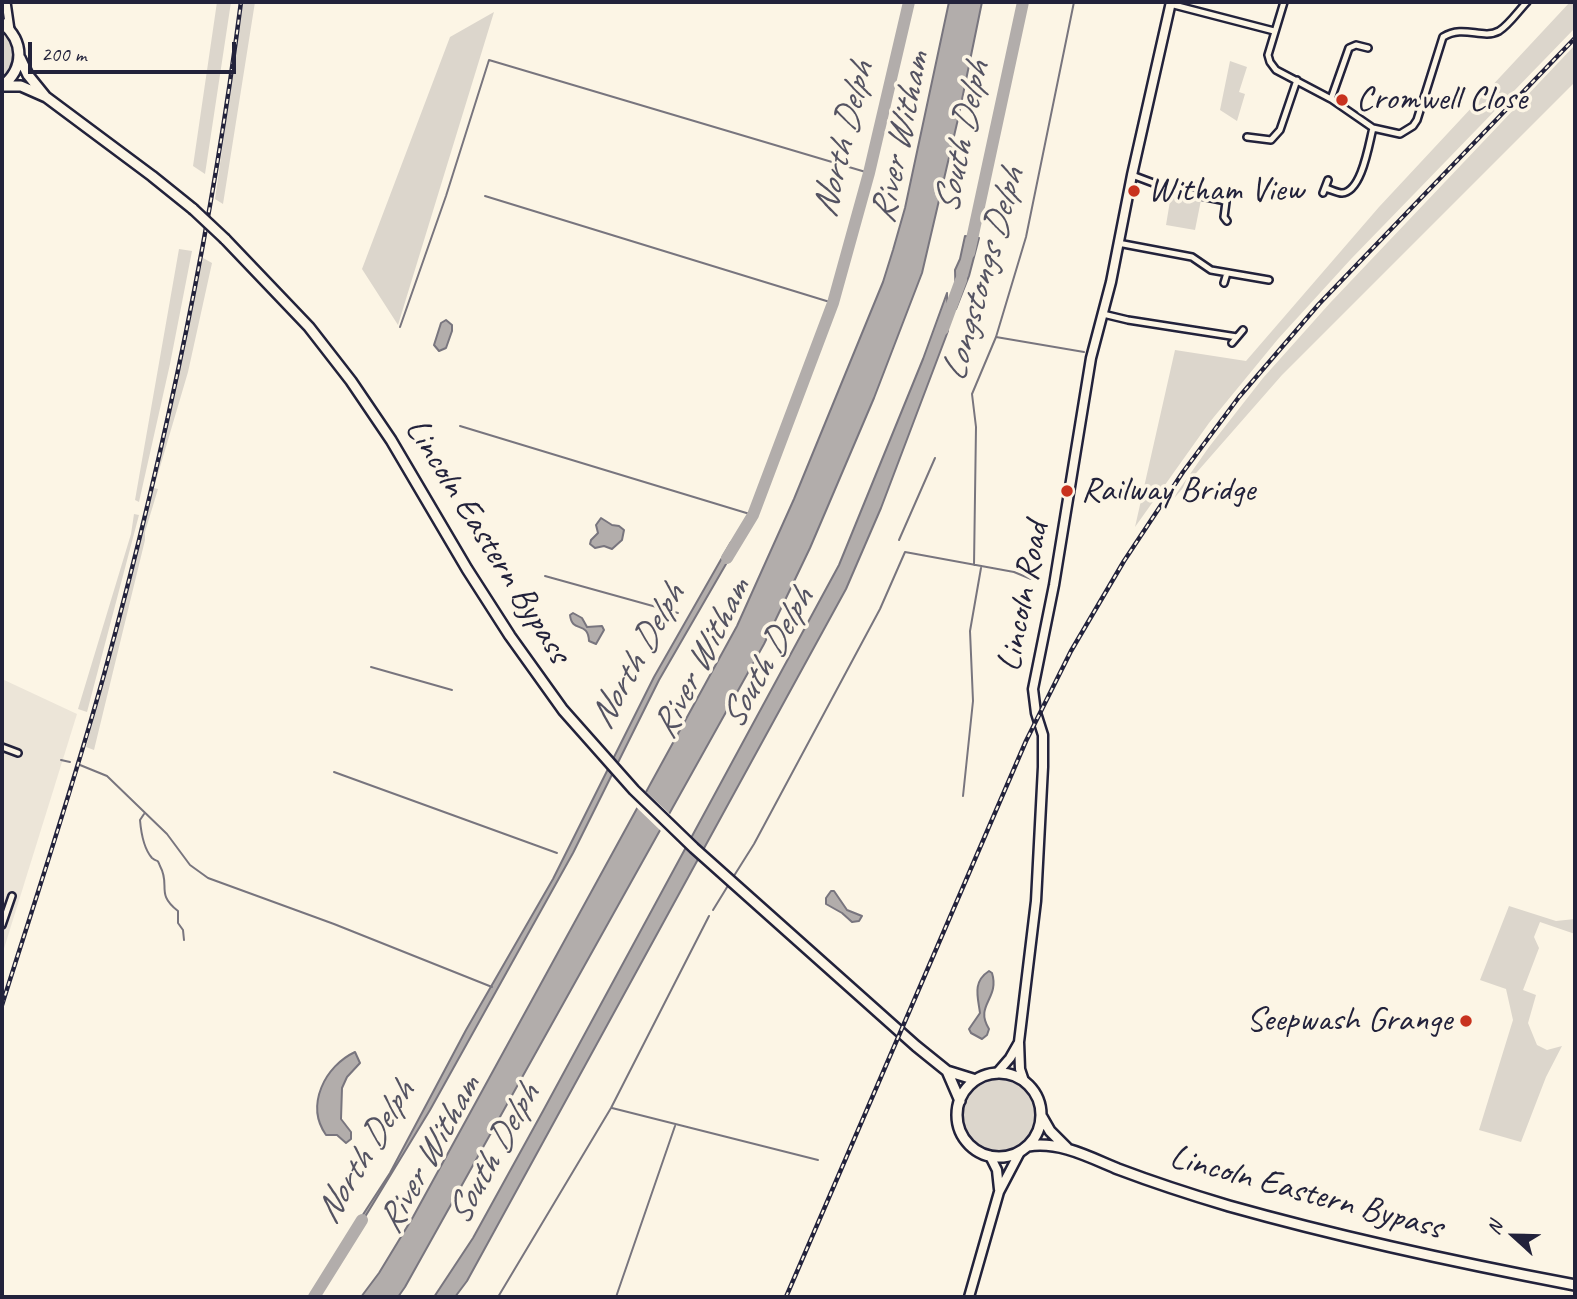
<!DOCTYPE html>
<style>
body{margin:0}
#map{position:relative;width:1577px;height:1299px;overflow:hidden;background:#fcf5e5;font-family:Caveat,sans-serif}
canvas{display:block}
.frame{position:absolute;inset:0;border:4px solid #22223b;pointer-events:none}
.north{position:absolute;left:1479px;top:1201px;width:70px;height:70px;-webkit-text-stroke:5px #fcf5e5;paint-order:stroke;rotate:292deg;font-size:19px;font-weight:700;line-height:28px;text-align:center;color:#22223b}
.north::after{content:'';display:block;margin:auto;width:24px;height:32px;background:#22223b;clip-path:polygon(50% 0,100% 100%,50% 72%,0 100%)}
.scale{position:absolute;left:28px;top:42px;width:208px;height:32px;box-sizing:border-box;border:4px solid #22223b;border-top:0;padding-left:9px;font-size:21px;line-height:24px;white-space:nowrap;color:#22223b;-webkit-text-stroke:5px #fcf5e5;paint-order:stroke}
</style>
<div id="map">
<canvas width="1577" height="1299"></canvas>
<div class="frame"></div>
<div class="north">N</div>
<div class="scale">200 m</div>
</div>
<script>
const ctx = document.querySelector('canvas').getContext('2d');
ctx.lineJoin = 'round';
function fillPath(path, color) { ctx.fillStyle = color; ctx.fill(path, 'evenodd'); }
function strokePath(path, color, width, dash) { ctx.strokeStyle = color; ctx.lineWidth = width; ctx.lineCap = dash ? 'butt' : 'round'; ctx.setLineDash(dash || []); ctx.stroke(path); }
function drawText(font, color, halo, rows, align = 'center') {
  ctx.font = font + ' Caveat,sans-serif'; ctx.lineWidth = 7; ctx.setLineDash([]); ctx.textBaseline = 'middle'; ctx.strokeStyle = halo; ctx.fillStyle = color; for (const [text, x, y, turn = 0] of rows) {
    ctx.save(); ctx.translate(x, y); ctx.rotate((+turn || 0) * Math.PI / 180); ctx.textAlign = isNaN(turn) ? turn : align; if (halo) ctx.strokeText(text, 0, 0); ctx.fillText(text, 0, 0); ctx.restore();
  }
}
fillPath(new Path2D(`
 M2,679L77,714L2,955Z`), '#ece5d8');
fillPath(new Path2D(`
 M217,2H231L205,174L193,166Z
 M243,2H255L223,204L215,199Z
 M1570,2H1575V28L1351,259L1278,339L1209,423L1135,527L1175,350L1246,361L1379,207Z
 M494,12L398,325L362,269L450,37Z
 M2,31C17,45 17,64 2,79Z
 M1575,45V82L1282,375L1169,504L1209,447L1263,378L1330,303Z
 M1230,61L1247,67L1239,92L1245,94L1237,121L1220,110Z
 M1171,195L1201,200L1195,230L1166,225Z
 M179,249L192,251L170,364L139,502L135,500Z
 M203,258L212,263L188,372L155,484Z
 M154,488L158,489L145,532V540L94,750L86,747Z
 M134,514L139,515L87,712L78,709L131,534Z
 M1509,906L1556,921L1575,919V934L1540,922L1534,937L1539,948L1523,990L1536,995L1528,1023L1537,1045L1547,1050L1562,1046L1546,1077L1521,1142L1479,1130L1513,1020L1506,989L1480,980Z
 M962 1115a36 36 0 1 1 72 0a36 36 0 1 1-72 0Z`), '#dcd6cc');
const water = new Path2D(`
 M949,2H982L958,119L922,273L874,398L810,548L764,644L405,1287L398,1297H361L379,1273L413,1217L737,626L794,499L883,282L893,250L905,208Z
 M965,236L979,238L969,276L956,309L955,270L960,259Z
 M947,293L948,331L881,508L846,589L467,1281L455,1297H434L473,1238L543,1111L839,565L923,359Z
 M446,320L452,325V331L446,348L439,351L434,345L441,323Z
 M601,518L612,525L619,526L624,530L622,540L612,549L604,546L595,548L590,544L591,540L598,533L596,525Z
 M731,542L737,545L659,680L573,853L430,1110L354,1235L351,1233L390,1173L466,1030L553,879L654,677Z
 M573,613L582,618L587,627L602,626L604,630L596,644L589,641C588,620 572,634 570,615Z
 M831,891H834L847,910L862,916L859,921L852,922L842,913L826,904V898Z
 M989,971L992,973C1000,999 974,1005 989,1029L987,1035L982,1039L971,1033L969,1029L980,1013C978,997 972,982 989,971Z
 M355,1052L360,1063L347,1077L342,1088L341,1119L351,1132V1139L346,1143L337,1135H326C305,1105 325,1066 355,1052Z`);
fillPath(water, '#b2adab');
strokePath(water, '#78757e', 2);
fillPath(new Path2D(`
 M644,790L672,816L663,833L635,806Z`), '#fcf5e5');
strokePath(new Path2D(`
 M485,196L833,303
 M400,327L446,196L489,60L869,173
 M996,337L1084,352
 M460,426L753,515
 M899,540L935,458
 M974,565L976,427L972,394L996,337L1026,237L1074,2
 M545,576L678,613
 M371,667L452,690
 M61,760L70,762
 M80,765L107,776L167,834L190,865L208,878L334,924L492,987
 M334,772L557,853
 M963,796L973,701L970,631L981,568
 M144,814L140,820C141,832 144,849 152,858C158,863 157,858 160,866C171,886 155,893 178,911V923L183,930L184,940
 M732,879L754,844L880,609L905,552L1014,572L1031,579
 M713,910L729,884
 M612,1108L818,1160
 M498,1297L611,1108L709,916
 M616,1297L675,1126`), '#78757e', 2);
strokePath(new Path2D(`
 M969,253L1023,2
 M943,329L961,280
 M727,558L753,515L833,303L869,173L909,2
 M314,1297L362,1220`), '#b2adab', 12);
const minor = new Path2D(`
 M1284,2L1268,55L1270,62L1276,70L1331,99L1373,128L1400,134L1413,126L1417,120L1443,37C1464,24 1482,40 1499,31C1509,25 1519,10 1527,2
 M1170,4L1274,31
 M1331,99L1349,48L1356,45L1368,48
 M1247,137L1271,140L1280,130L1297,80
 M1132,175L1172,190L1221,200L1226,202L1224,217L1227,221
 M1325,188C1330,189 1337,193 1342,193C1362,192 1369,143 1373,128
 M1323,193L1328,180
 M1118,243L1192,257L1211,270L1269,280
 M1224,283L1227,273
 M1103,314L1128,320L1237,337
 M1232,343L1243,330
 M2,747L18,753
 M2,925L12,896`);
const tertiary = new Path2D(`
 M6,2L10,30`);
const secondary = new Path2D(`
 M997,1073L1010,1058L1018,1044
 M1024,1081L1020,1069L1019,1042L1036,901L1043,767V735L1036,713L1033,689L1054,585L1091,358L1111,282L1132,175L1171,2
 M990,1156L997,1170L999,1189
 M969,1297L999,1192L1020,1152`);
const trunk = new Path2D(`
 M2,23C24,41 25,68 2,86
 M20,58L28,75L45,96
 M3,86H21L46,97L152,176L193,209
 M225,239L309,327L351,381L391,440L467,569L510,636L563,710L634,790L694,848L916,1046L947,1071L976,1080
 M947,1071L960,1101
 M957 1115a42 42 0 1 1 84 0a42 42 0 1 1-84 0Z
 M1042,1117L1050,1131L1067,1148
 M1028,1146C1060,1141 1089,1157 1118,1169C1155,1183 1192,1195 1229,1206C1343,1238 1459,1263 1575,1285`);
strokePath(minor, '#22223b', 10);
strokePath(tertiary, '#22223b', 12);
strokePath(secondary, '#22223b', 13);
strokePath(trunk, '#22223b', 14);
strokePath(minor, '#fcf5e5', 5);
strokePath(tertiary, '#fcf5e5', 7);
strokePath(secondary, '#fcf5e5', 8);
strokePath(trunk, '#fcf5e5', 9);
const rail = new Path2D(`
 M2,1005C37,894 74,784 105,671C165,451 212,228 241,2
 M786,1297L1026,741L1071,651L1124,561L1183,472L1239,397L1319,304L1575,38`);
strokePath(rail, '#22223b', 4.5);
strokePath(rail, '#fcf5e5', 2, [5]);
const trunkBridge = new Path2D(`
 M193,209L225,239`);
strokePath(trunkBridge, '#22223b', 14, []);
strokePath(trunkBridge, '#fcf5e5', 9);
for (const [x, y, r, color] of [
 [1342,100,7,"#c8321e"],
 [1134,191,7,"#c8321e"],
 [1067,491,7,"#c8321e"],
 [1466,1021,7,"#c8321e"]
]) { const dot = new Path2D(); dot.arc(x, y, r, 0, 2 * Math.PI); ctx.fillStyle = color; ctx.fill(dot); strokePath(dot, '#fcf5e5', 2.5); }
drawText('35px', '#22223b', '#fcf5e5', [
 ["Cromwell Close",1356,100],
 ["Witham View",1148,191],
 ["Railway Bridge",1081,491],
 ["Seepwash Grange",1452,1021,"right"]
], 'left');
drawText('35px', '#22223b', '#fcf5e5', [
 ["Lincoln Eastern Bypass",487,541,58],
 ["Lincoln Road",1024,597,-79],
 ["Lincoln Eastern Bypass",1306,1193,15]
]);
drawText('italic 37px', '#545362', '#fcf5e5', [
 ["River Witham",901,138,-78],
 ["South Delph",963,138,-78],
 ["North Delph",844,140,-76],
 ["Longstongs Delph",984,275,-74],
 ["North Delph",638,657,-61],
 ["River Witham",702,659,-63],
 ["South Delph",768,659,-61],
 ["North Delph",366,1153,-59],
 ["River Witham",430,1155,-61],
 ["South Delph",494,1155,-61]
]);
</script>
